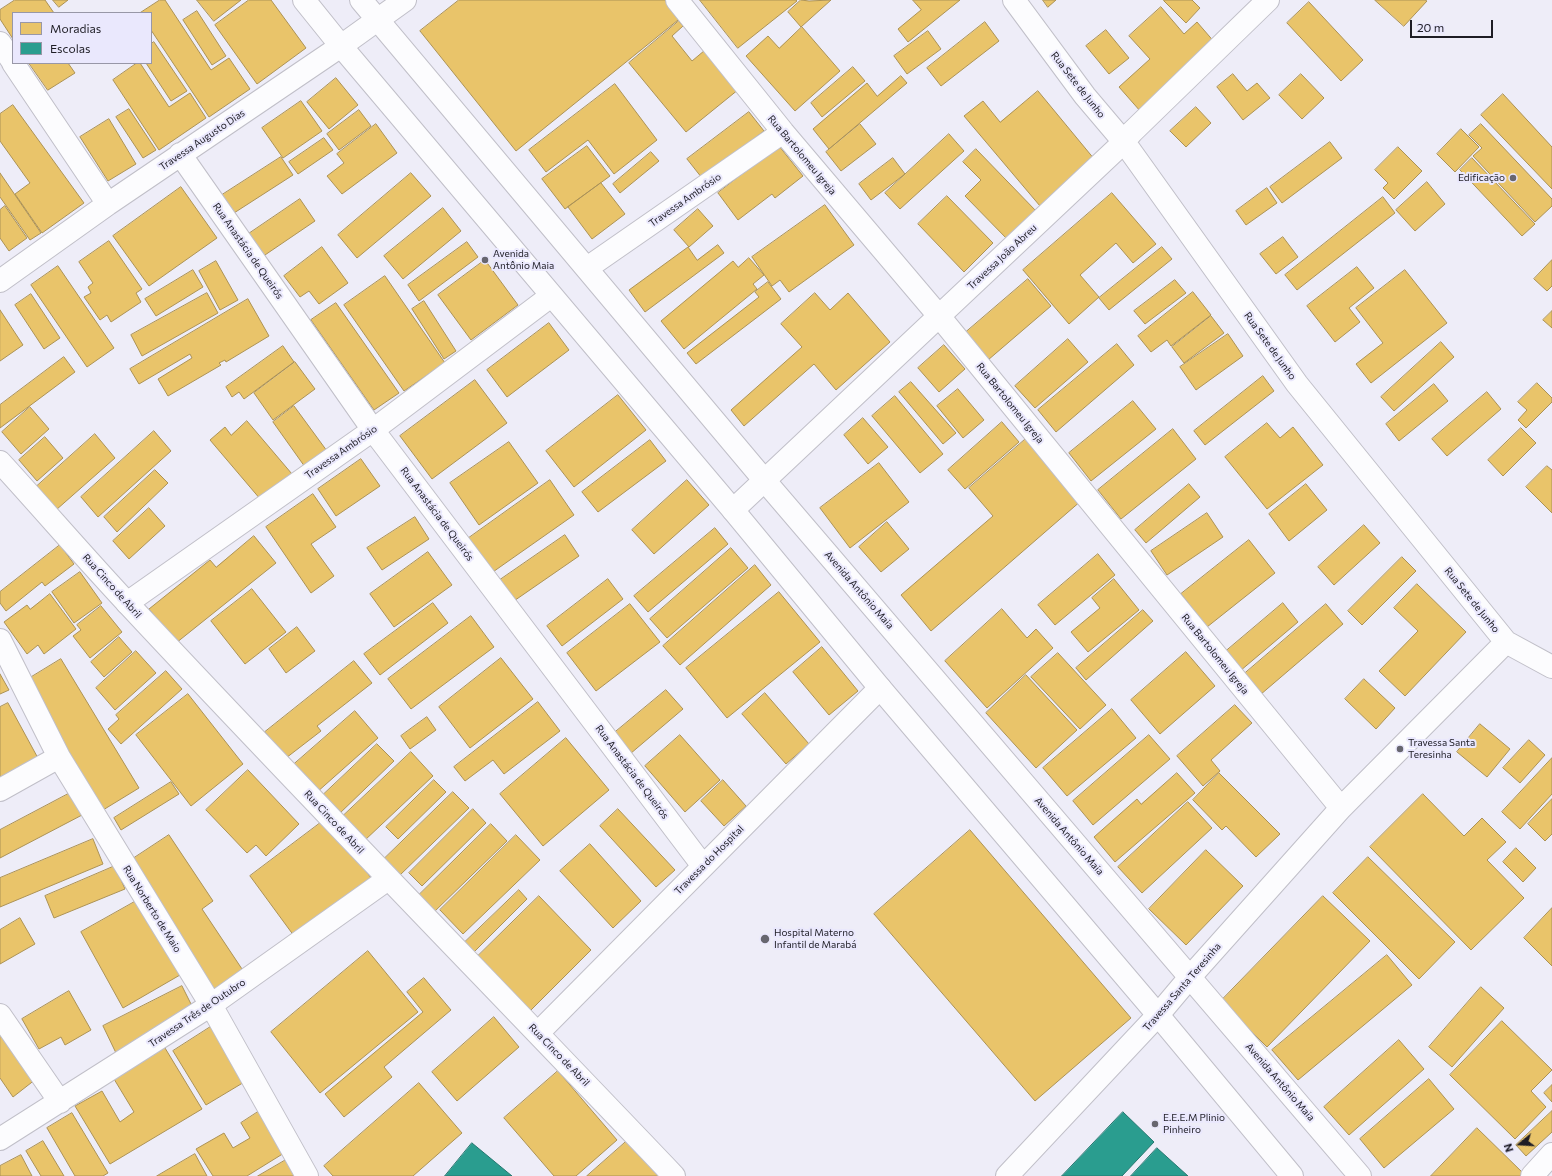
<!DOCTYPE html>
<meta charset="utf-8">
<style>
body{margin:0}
#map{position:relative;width:1552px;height:1176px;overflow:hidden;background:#eeedf8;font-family:Commissioner,sans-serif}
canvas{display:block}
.legend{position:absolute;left:12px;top:12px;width:140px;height:52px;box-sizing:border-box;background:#eae8fd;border:1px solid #9897a7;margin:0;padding:5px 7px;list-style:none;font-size:12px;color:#1e1d25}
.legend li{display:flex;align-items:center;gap:8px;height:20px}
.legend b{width:20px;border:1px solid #9897a7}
.north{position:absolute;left:1500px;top:1124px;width:40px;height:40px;-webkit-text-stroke:3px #eae8fd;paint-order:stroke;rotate:252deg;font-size:11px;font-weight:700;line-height:16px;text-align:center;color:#1e1d25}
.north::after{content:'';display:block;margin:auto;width:14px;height:18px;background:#1e1d25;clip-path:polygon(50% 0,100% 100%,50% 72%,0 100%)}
.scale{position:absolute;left:1410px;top:20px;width:83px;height:18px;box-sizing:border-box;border:2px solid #1e1d25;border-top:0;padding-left:5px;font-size:12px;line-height:14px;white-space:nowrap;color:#1e1d25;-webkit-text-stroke:3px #eae8fd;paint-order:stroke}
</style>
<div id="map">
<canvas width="1552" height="1176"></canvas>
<ul class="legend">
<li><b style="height:11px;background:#e9c46a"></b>Moradias</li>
<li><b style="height:11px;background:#2a9d8f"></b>Escolas</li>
</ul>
<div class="north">N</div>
<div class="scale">20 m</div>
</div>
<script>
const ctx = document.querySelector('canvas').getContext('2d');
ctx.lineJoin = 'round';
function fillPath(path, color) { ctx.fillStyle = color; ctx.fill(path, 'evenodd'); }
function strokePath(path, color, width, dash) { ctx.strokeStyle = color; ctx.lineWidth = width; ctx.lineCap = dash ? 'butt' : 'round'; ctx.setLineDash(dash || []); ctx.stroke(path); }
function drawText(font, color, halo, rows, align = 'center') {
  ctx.font = font + ' Commissioner,sans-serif'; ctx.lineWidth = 4; ctx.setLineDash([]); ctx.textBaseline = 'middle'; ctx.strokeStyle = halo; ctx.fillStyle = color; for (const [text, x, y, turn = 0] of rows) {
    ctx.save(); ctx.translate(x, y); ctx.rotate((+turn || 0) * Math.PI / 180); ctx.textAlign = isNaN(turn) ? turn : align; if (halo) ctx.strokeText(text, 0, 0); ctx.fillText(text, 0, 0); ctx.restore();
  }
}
const homes = new Path2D(`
 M15,0H45L54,13H13V39L0,19V10Z
 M53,0H68L59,7Z
 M160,0H165L211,70L229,58L250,89L209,117L151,30V13H140Z
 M197,0H241L214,21Z
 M249,0H271L306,48L257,84L215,25Z
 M459,0H671L683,16L516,151L420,31Z
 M700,0H796L797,1L738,48Z
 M801,0L809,1L831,0L801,27L788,12Z
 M913,0H960L908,42L898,29L921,10Z
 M1043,0H1056L1048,7Z
 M1164,0H1192L1200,8L1186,23L1164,1Z
 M1375,0H1425L1427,1L1404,26Z
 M1309,2L1363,60L1341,81L1287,23Z
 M1161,7L1184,34L1197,22L1216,44L1141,112L1119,87L1150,59L1129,36Z
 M197,11L226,56L212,65L183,20Z
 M679,21L683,26L672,36L692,61L711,45L744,85L686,132L629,63Z
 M985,22L999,41L941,86L927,68Z
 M802,27L840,71L795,111L746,56L768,36L779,48Z
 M1106,30L1129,58L1109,74L1086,46Z
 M928,31L941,49L907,74L894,56Z
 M154,42L187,91L171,101L146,63H151V44Z
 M29,63H68L75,73L48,90Z
 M137,63H140L169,107L190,93L206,118L159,150L113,80Z
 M853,67L865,81L822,117L811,103Z
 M1233,74L1247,91L1257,83L1270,98L1243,120L1217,87Z
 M1301,74L1324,98L1302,119L1279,95Z
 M901,76L907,83L829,149L813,129L867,83L877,96Z
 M336,78L358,105L329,129L307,102Z
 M615,84L657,140L614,174L588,140L546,172L529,150Z
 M1038,91L1095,160L1040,206L964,116L983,101L1000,122Z
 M1503,94L1552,147V189L1481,115Z
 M301,101L322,131L283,158L262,128Z
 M13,105L84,203L42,233L15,194L30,183L0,141V114Z
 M1196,107L1211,123L1186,147L1170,131Z
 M129,109L156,150L143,158L116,117Z
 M359,110L371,126L339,150L327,134Z
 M749,112L764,131L702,178L687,159Z
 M109,119L136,164L108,181L80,137Z
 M376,124L397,153L342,194L327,176L344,163L337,154Z
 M860,124L876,144L841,171L826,152Z
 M1481,124L1552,199V206L1535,222L1473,156L1482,148L1469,135Z
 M1461,129L1479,147L1455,172L1437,154Z
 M949,134L964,151L900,209L885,193Z
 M324,138L333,150L298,174L289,162Z
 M1330,142L1342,158L1282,203L1270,187Z
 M587,146L610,176L565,209L542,179Z
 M779,146L803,176L775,198L772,194L738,220L718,193Z
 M1398,147L1422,171L1394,199L1383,188L1388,183L1375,170Z
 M976,149L1037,212L1008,240L965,196L981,180L963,162Z
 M651,152L659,161L620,193L613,184Z
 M281,157L293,175L234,213L222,195Z
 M893,158L905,174L871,200L859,184Z
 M1472,158L1535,224L1522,236L1460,170Z
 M0,173L41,233L30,240L0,197Z
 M411,173L431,196L357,258L338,235Z
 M1427,182L1445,204L1415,231L1396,210Z
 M601,183L625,214L592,239L568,207Z
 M181,187L217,238L149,286L113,236Z
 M1267,188L1277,203L1246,225L1236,211Z
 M1112,193L1156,244L1133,263L1116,243L1080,275L1099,297L1069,324L1023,270Z
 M947,196L993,243L964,272L918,224Z
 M1383,197L1395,213L1297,290L1285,275Z
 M300,199L315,221L262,257L247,235Z
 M825,205L854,245L789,292L780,280L772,286L752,257Z
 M5,206L27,238L9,251L0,238V210Z
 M443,208L461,231L403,279L384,256Z
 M698,209L713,226L689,247L674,230Z
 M1283,237L1298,257L1276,274L1260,254Z
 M109,241L142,289L136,293L141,302L111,322L107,315L100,320L84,297L91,293L88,287L93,283L79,262Z
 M467,242L478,257L419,301L408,285Z
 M718,245L724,253L645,312L629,290L688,247L697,260Z
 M322,247L348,283L319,304L309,291L300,297L284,276Z
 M1162,247L1172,259L1109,310L1099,298Z
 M749,258L764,275L753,284L757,289L684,349L661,321L733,261L738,267Z
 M485,260L518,305L471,340L438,295Z
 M1552,260V286L1547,291L1534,279Z
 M216,261L238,300L220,310L199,271Z
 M58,266L114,348L87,367L31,285Z
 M1357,267L1374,288L1349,308L1360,322L1335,342L1307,306Z
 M193,270L203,287L156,316L145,299Z
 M1405,270L1447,323L1371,383L1356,364L1383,343L1356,308Z
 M385,276L445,363L404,391L344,305Z
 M1028,279L1051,306L988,360L965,333Z
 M1175,280L1186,293L1145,324L1134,311Z
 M768,282L781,299L696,364L687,353L759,297L755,292Z
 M1193,292L1211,315L1171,346L1167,340L1151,352L1138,336Z
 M207,293L218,313L142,356L131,335Z
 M815,293L830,310L848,293L890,342L836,390L814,364L744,426L731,410L802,347L781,324Z
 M31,294L60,338L44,349L15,305Z
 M248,299L269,336L226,362L225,360L219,363L221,365L168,396L158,379L192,358L190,354L139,384L130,369Z
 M424,301L456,351L444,359L412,309Z
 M336,303L399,393L374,410L311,320Z
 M0,310L23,345L0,361Z
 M1552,311V328L1543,320Z
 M1211,316L1224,333L1184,363L1172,347Z
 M549,323L569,350L507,397L487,370Z
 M1228,334L1243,356L1196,390L1180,367Z
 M1068,339L1088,362L1035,408L1015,386Z
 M1441,342L1454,357L1394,411L1381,397Z
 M1117,344L1134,365L1056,432L1038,410Z
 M944,345L965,369L939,392L918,368Z
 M283,346L294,362L244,399L239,392L232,397L226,387Z
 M64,357L75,372L0,428V405Z
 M295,362L315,389L273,420L254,393Z
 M1263,376L1274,391L1205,445L1194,431Z
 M475,380L507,423L432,479L400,436Z
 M911,382L956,433L943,444L899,392Z
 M1537,383L1552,398V402L1526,428L1518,420L1527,410L1518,402Z
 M1434,384L1448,401L1399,441L1386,424Z
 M958,389L984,420L963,438L937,406Z
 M1487,392L1501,409L1447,456L1432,439Z
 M618,395L646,430L574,487L546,451Z
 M895,396L943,454L920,473L872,416Z
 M1133,401L1156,429L1091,481L1069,453Z
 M294,406L327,451L305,467L273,422Z
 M30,407L49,429L21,454L2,432Z
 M863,418L888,447L868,464L844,435Z
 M247,421L292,474L261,500L210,440L225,427L231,435Z
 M1002,422L1019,442L965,489L948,470Z
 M1267,423L1280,438L1293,427L1323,465L1267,509L1225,457Z
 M1521,428L1536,443L1503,476L1488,460Z
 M1173,429L1196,459L1121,519L1098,490Z
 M154,431L171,451L98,517L81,497Z
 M95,434L115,458L56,510L36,487Z
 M45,437L63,458L37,481L19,460Z
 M1028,437L1082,500L931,631L901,595L993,516L969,488Z
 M650,440L666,461L598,512L582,492Z
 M509,442L538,483L479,525L450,483Z
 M361,459L380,486L336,516L318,489Z
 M879,463L909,502L850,548L820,508Z
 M1547,466L1552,470V513L1526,487Z
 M155,470L168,483L117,532L104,517Z
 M550,480L574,515L490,574L466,540Z
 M687,480L709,505L654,554L632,530Z
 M1189,484L1200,497L1146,543L1135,530Z
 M1306,484L1327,510L1289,541L1269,514Z
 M313,494L336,527L311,544L334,576L311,593L266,527Z
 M149,508L165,526L129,559L113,541Z
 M1207,513L1223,537L1167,575L1151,551Z
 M415,517L429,539L382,570L367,548Z
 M887,522L909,549L881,572L859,547Z
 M1364,525L1380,543L1334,585L1318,567Z
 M715,528L728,544L648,612L634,596Z
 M565,535L579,556L511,603L497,582Z
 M254,536L276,563L176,643L149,609L210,560L216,567Z
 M1249,540L1275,573L1207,627L1181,594Z
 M60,545L74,564L45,586L42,582L6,611L0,603V592Z
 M731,548L748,568L667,638L650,619Z
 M428,552L452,585L394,627L370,594Z
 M1098,554L1115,575L1055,625L1038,605Z
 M1402,557L1416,571L1362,625L1348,611Z
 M755,565L771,585L680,665L663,646Z
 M80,572L102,603L74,623L52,592Z
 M608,579L623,599L562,646L547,626Z
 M1114,579L1139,610L1088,652L1071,632L1100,608L1092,598Z
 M1417,584L1466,632L1405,696L1379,671L1418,631L1394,608Z
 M252,589L286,632L245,664L211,621Z
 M779,592L820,642L727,718L686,668Z
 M50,594L76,629L44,654L38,645L27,654L4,622L27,605L30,609Z
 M433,603L448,623L380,675L364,654Z
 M1283,603L1298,622L1240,671L1225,652Z
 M630,604L660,642L596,691L567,653Z
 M1326,604L1343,624L1260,695L1243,675Z
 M101,606L122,632L90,658L73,636L81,630L77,625Z
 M1002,609L1027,638L1036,629L1053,648L987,708L945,661Z
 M1143,610L1153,621L1086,680L1076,668Z
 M471,616L494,647L411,709L388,679Z
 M297,627L315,651L286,673L269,649Z
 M119,637L132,652L104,677L91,662Z
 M822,647L858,691L829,715L793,672Z
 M136,651L156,673L115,710L96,688Z
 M1186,652L1215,686L1160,734L1131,700Z
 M1058,653L1106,705L1080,729L1031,677Z
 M501,658L533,699L470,748L439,707Z
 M61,659L139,788L103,810L25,681Z
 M354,661L372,683L317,726L321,731L286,758L265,732Z
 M166,671L182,689L121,744L108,729L119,719L116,715Z
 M0,674L9,690L0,694Z
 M1026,675L1077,730L1036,768L986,713Z
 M1364,679L1395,708L1376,729L1345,699Z
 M666,690L683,709L630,754L613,734Z
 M765,693L809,744L786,764L742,714Z
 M188,694L243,764L191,806L136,735Z
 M538,702L560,731L504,774L493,760L465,781L454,767Z
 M8,703L39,760L0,780V707Z
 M1235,705L1252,723L1211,760L1220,771L1203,786L1177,756Z
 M1112,709L1136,738L1067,796L1043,768Z
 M355,711L378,738L316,793L292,766Z
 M427,717L436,730L410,749L401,736Z
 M1480,724L1510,749L1487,777L1457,752Z
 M680,735L720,780L685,812L645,766Z
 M1149,735L1170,759L1093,825L1073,801Z
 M566,738L609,790L543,846L500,794Z
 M1529,740L1545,755L1520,783L1503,768Z
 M377,744L394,761L339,814L322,796Z
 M411,752L433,776L364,841L342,817Z
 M1552,758V794L1520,829L1502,812Z
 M248,770L299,824L266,856L256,845L247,853L206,810Z
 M1177,773L1195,793L1115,862L1094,837L1137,799L1141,804Z
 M1219,773L1280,834L1256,857L1226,826L1222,830L1193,800Z
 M434,780L446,792L398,839L386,827Z
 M723,780L746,806L724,826L701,801Z
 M171,782L179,794L121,830L114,818Z
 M72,792L84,814L0,858V830Z
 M453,792L469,808L399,876L383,860Z
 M1423,794L1464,836L1482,818L1506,842L1487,860L1524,898L1471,950L1370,847Z
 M1552,799V834L1545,841L1528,824Z
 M1188,802L1212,828L1142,893L1118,867Z
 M473,809L486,823L422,886L409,873Z
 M618,809L675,870L656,887L600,826Z
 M327,818L374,882L297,940L250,876Z
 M491,824L507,841L433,913L417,897Z
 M970,830L1131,1018L1035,1101L874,914Z
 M169,835L213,901L202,909L244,972L212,994L125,864Z
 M516,835L540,860L463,934L440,910Z
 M93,839L103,864L0,907V878Z
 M590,844L641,901L613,928L560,871Z
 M1516,848L1536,868L1523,882L1503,862Z
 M1206,850L1243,886L1186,945L1149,909Z
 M1368,857L1455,942L1419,979L1333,893Z
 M115,866L125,889L54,918L45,896Z
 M519,890L527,899L473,953L464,943Z
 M539,896L591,950L530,1011L477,957Z
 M1323,896L1370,941L1267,1047L1221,1001Z
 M138,900L180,975L123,1008L81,932Z
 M1552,908V966L1524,938Z
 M20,918L35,944L0,964V930Z
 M368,951L418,1012L320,1093L271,1032Z
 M1387,955L1412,985L1298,1080L1272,1050Z
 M424,978L451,1010L384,1067L392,1077L344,1117L325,1094L423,1012L407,992Z
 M182,986L195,1012L116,1053L103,1026Z
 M1481,987L1504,1008L1452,1067L1429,1047Z
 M69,991L91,1030L65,1045L61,1037L39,1049L22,1019Z
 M494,1017L519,1047L457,1101L432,1072Z
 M1502,1021L1552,1070L1531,1091L1546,1107L1515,1139L1450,1075Z
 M212,1026L246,1081L206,1105L173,1051Z
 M0,1030L36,1079L13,1097L0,1078Z
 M1399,1040L1424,1069L1349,1135L1324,1107Z
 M165,1048L202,1109L110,1164L75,1106L102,1091L120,1122L134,1112L114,1079Z
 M558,1071L617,1140L576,1176H554L504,1118Z
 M1429,1079L1454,1109L1384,1168L1360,1139Z
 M419,1083L462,1133L413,1176H333L324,1166Z
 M1552,1085V1102L1544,1093Z
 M264,1108L289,1150L247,1176H213L196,1149L224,1133L233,1148L250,1138L241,1123Z
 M1552,1111V1132L1526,1156L1516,1145Z
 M72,1113L108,1173L103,1176H75L47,1128Z
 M1477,1128L1523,1173L1520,1176H1431Z
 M628,1140L659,1176H587Z
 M43,1141L64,1176H41L26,1151Z
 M195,1154L207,1176H157Z
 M21,1155L32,1176H0V1166Z
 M291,1157L302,1176H258Z`);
fillPath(homes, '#e9c46a');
strokePath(homes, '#ac9255', 1);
const schools = new Path2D(`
 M1123,1112L1154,1142L1122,1176H1062Z
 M472,1143L512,1176H445Z
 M1157,1148L1188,1176H1131Z`);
fillPath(schools, '#2a9d8f');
strokePath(schools, '#26776f', 1);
const street = new Path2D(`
 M677,0L783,132L939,316L1341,808
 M1014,0L1085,96L1124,142L1297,384L1506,642L1552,667
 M0,43L13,62
 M13,63L108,204
 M180,154L373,430L703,866
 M587,268L783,132
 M0,281L108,204L341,46L405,0
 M733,510L1124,142L1132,132L1268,0
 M127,603L373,430L551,296
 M0,640L59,757L211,1005L307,1176
 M0,790L59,757
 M0,1015L60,1102
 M538,1033L880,688
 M0,1139L211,1005L388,879
 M1007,1176L1158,1015L1190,977L1341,808L1506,642`);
const secondary = new Path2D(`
 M304,0L341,46L733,510L880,688L1158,1015L1292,1176
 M361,0L765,481L1360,1176
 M0,462C43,509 85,558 129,605C308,797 492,985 674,1176
 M1532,1176L1552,1154`);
strokePath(street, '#c0bfc8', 24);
strokePath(secondary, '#c0bfc8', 24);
strokePath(street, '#fcfcfe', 22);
strokePath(secondary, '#fcfcfe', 22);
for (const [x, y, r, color] of [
 [1513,178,4,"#67666f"],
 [485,260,4,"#67666f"],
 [1400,749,4,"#67666f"],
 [765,939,5,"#67666f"],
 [1155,1124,4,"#67666f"]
]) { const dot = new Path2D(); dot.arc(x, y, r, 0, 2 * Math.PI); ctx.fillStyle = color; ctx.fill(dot); strokePath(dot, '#eae8fd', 1.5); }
drawText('10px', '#1e1d25', '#eae8fd', [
 ["Rua Sete de Junho",1078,85,52],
 ["Travessa Augusto Dias",202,140,-34],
 ["Rua Bartolomeu Igreja",802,155,50],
 ["Travessa Ambrósio",685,200,-35],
 ["Rua Anastácia de Queirós",248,251,55],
 ["Travessa João Abreu",1002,257,-43],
 ["Rua Sete de Junho",1270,346,54],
 ["Rua Bartolomeu Igreja",1010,403,51],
 ["Travessa Ambrósio",341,452,-35],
 ["Rua Anastácia de Queirós",437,514,53],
 ["Rua Cinco de Abril",112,586,48],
 ["Avenida Antônio Maia",859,590,49],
 ["Rua Sete de Junho",1472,600,51],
 ["Rua Bartolomeu Igreja",1215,654,51],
 ["Rua Anastácia de Queirós",632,772,53],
 ["Rua Cinco de Abril",334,822,47],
 ["Avenida Antônio Maia",1069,836,49],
 ["Travessa do Hospital",709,860,-45],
 ["Rua Norberto de Maio",152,909,58],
 ["Travessa Santa Teresinha",1182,987,-49],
 ["Travessa Três de Outubro",197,1013,-34],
 ["Rua Cinco de Abril",559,1055,46],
 ["Avenida Antônio Maia",1280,1082,49]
]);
drawText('10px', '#1e1d25', '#eae8fd', [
 ["Edificação",1505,178,"right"],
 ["Avenida",493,254],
 ["Antônio Maia",493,266],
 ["Travessa Santa",1408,743],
 ["Teresinha",1408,755],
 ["Hospital Materno",774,933],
 ["Infantil de Marabá",774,945],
 ["E.E.E.M Plinio",1163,1118],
 ["Pinheiro",1163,1130]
], 'left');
</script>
